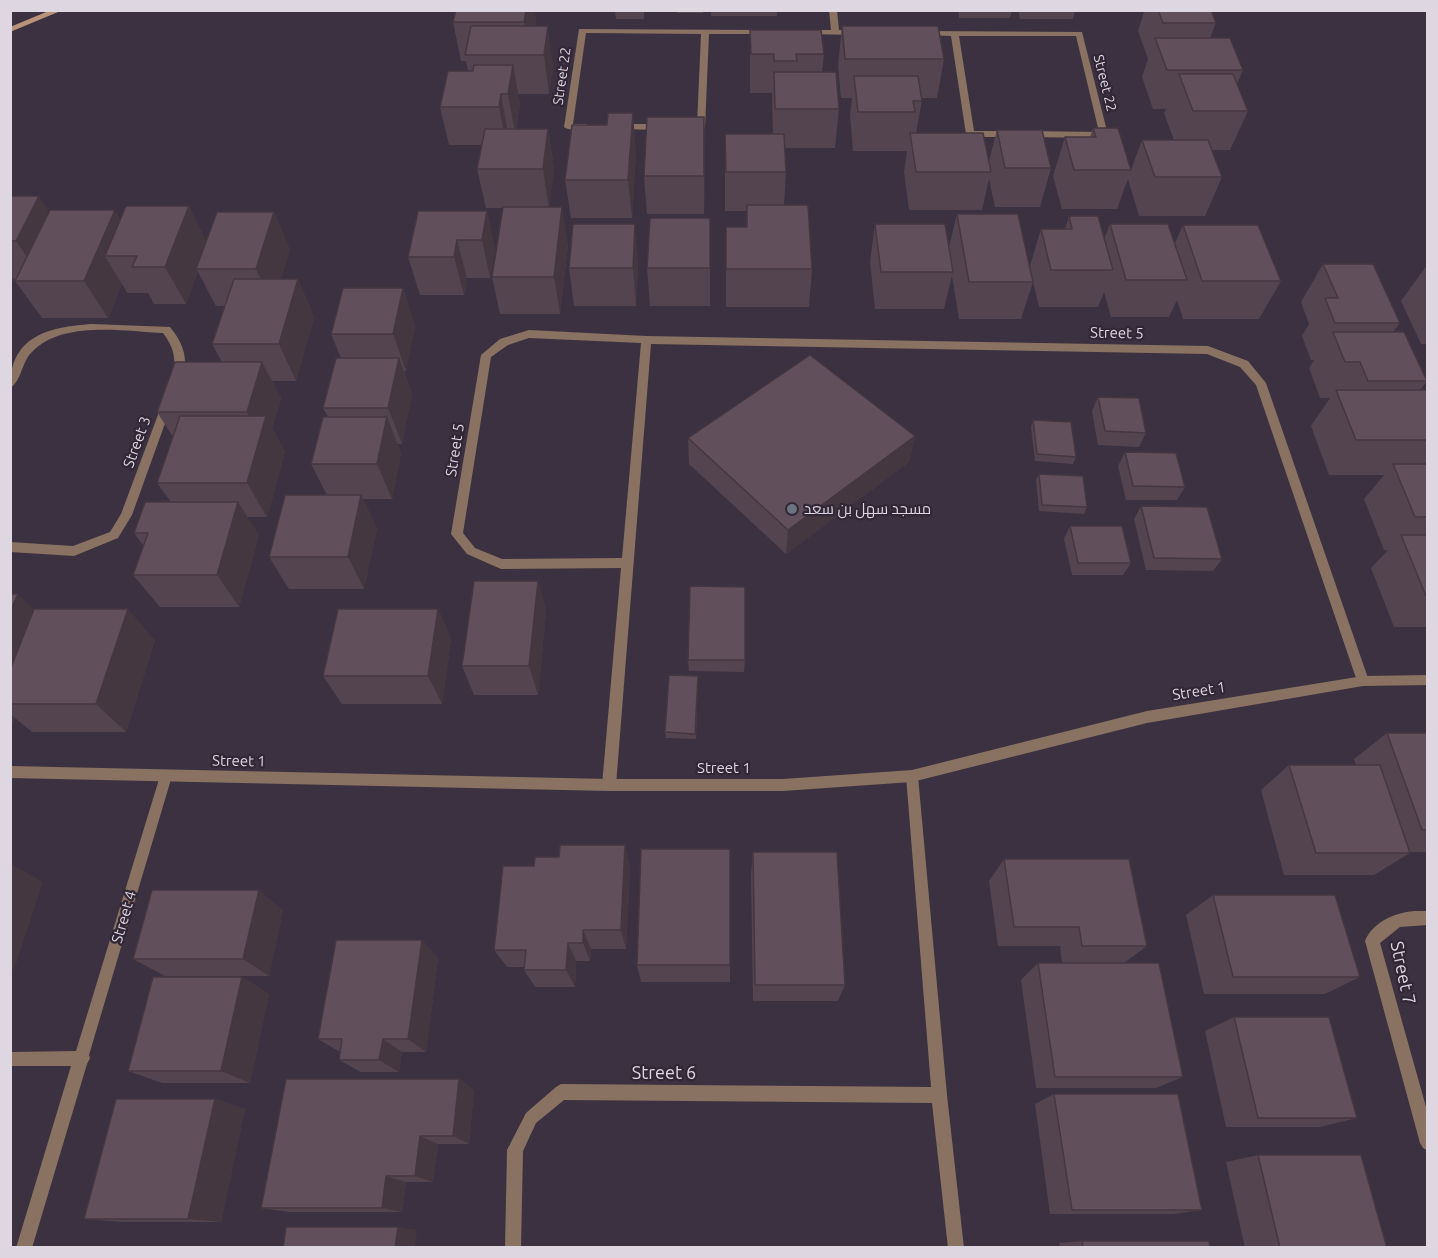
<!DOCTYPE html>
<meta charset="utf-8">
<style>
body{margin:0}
#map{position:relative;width:1438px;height:1258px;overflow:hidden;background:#3c3141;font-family:Ubuntu,sans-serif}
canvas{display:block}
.frame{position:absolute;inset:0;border:12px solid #ded7e1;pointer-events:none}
</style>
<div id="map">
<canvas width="1438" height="1258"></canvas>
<div class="frame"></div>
</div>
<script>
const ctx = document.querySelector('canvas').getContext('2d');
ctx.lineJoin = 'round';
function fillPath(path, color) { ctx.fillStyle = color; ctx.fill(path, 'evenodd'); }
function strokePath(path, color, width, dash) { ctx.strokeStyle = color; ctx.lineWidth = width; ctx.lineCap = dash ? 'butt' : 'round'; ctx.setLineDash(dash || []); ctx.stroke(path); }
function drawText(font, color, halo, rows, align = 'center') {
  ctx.font = font + ' Ubuntu,Cairo,sans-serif'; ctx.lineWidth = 4.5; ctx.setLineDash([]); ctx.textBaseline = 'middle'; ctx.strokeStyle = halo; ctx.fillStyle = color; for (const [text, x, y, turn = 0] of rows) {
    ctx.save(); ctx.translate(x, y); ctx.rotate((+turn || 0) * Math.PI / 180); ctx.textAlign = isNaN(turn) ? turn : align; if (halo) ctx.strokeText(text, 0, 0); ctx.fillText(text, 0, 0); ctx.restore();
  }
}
fillPath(new Path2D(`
 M829,10H837L839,30L857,31H860V35L803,34V30H831Z
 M579,29L764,30L768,32L764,34H709L705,128L701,131L693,128L697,125L701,34L586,33L573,124H586L590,127C585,131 569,131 564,127Z
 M923,31L1082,32L1108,135L1104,138L1027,137L1023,134L1027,131L1099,132L1076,36H959L974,131H1010L1014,134L1010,137H970L966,134L951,36L926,35H923Z
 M619,124H661L665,127L661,130L616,129L615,127Z
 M92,324L170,327C183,343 190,360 181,380H173L172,377C177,360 174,347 163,333C124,331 60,320 31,353C22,362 21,382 10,388C10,336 48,327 92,324Z
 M529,330L646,336L1208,346L1248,361L1266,383L1369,681L1367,685L1363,686L1359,685L1357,681L1256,385L1240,367L1207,354L651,344L616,785L614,789L609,791L604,789L602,785L621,568L501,569L467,554L451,534L481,355L500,339ZM529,338L641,343L622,558L502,559L475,548L463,533L491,357L508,345Z
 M167,400L172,404L132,515L118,538L74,556L10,552V542L73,546L110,532L121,514L162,404Z
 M166,770L171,772L172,776L89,1055L90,1058L87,1064L32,1248H16L71,1066H10V1052L76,1051L160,776L161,772Z
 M912,770L917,772L918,776L947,1095L964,1248H948L932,1103L564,1100L536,1123L523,1151L521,1248H505L507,1150L526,1113L556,1087L561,1084L931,1087L906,776L907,772Z
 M1418,911H1428V925L1400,927L1380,943L1428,1114V1151L1423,1148L1420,1143L1365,941C1373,921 1398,911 1418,911Z`), '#897262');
fillPath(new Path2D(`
 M1428,675V685L1363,686L1147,723L912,782L783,791H609L10,778V766L609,779H783L912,770L1147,711L1363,676Z`), '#897262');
fillPath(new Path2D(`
 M51,10H63L10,32V27Z`), '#b8937a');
fillPath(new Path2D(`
 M615,10H644V19H616Z
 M678,10H703V13H678Z
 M711,10H777V16H711Z
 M885,10H942V11Z
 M958,10H1012L1010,18H959Z
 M1018,10H1075L1073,19H1020Z
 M1087,10H1211L1216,23L1210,38L1243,70L1237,84L1248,111L1230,150H1212L1222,177L1205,216H1139L1128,179L1117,209H1062L1053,176L1065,137H1090L1093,128L1131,170L1142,140H1174L1164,113L1166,109H1153L1142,77L1148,59L1138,31L1144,12H1087Z
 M536,21L535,26L553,65L549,94H518L520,104L516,129H548L554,168L549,207L568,245L560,314H500L492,277L503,208H486L477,169L482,145H449L440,107L468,71L466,61H461L453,22Z
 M842,26L944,59L937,98H921L922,101L916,133L989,161L997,130L1051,168L1040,207H995L989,179L982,210H909L904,172L907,151H853L850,115L852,98H841L838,65Z
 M750,30L824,54L822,72L839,109L835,148H785L786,172L784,205L812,269L809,307H726V227H746L747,211H725V134H773L772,93H750Z
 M636,152L632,218H571L565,180Z
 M705,156L704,214H647L644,176Z
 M10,196L49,212L120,219L189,206L206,241L274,212L290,250L281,279H298L314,317L296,381H272L281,399L272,428L285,452L267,517H247L259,535L239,607H160L133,575L143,545L134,533L171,502L157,483L173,437L157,412L222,362L212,344L225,306H216L198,272L186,304H154L148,293H127L122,284L108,318H42L15,281L16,279H14L10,285Z
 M487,211L495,250L490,278H467L464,295H420L408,257Z
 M957,214L1030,266L1041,229H1065L1069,216L1104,239L1110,224L1175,243L1183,225L1281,281L1259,319H1183L1177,300L1169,317H1111L1104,292L1098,307H1039L1033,282L1021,319H959L952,276L944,309H875L870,262L875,224L949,247Z
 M710,218V306H650L647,268Z
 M638,262L636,306H574L569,268Z
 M1323,264L1400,323L1393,332L1427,381L1420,390H1428V627H1394L1371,568L1388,550H1384L1364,499L1384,475H1329L1311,426L1330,398H1320L1309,368L1314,360H1311L1302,336L1309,324L1301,302Z
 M1428,264V344H1421L1401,301Z
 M403,288L415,326L406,371H404L412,394L402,444H397L401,453L392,499H363L377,529L364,589H289L269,557L327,495L311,464L328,417L323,408L341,358L331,334Z
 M1098,397L1146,433L1139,447L1098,445L1092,411Z
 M1033,420L1076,457L1073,464L1035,461L1031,427Z
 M915,436L909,462L786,554L689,464L688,438Z
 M1125,452L1185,487L1177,500H1126L1118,466Z
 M1039,474L1087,507L1084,514L1039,511L1036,480Z
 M1141,506L1222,559L1213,571L1146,570L1134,519Z
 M1070,526L1131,563L1123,575H1072L1064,539Z
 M538,581L546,612L538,695H474L462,666Z
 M10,594L34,610L155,640L126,732H32L15,718L13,723H10Z
 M438,609L451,639L442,704H342L323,676Z
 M688,660H745L744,672L689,671Z
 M698,676L696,739L666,738L665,732Z
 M1387,733H1428V852H1410V853L1374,875H1284L1261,790L1289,765H1356L1354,759Z
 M625,845L630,867L626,949H591L590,961H576L575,987H535L524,970L525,967H507L494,950L534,866L559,857Z
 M753,852L845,985L838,1001H753L751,874Z
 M1004,859L1147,946L1124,963L1183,1077L1156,1088H1036L1021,980L1038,963H1062L1060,946H998L989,881Z
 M1213,895L1360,977L1325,994H1204L1186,915Z
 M283,910L269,976H165L133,959Z
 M422,940L438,958L426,1052H402L399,1072H361L339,1060L340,1052L318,1039Z
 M637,965H730V982H641Z
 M242,977L269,994L250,1083H162L128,1071Z
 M1234,1017L1357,1118L1320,1127H1226L1205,1031Z
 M459,1079L474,1090L469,1144H438L433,1182H406L402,1212H289L261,1208Z
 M1054,1094L1202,1210L1173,1214H1050L1035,1104Z
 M215,1099L245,1109L221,1222H123L84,1219Z
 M1258,1155L1387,1248H1245L1226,1162Z
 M1082,1241L1210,1248H1060L1059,1243Z`), '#54444f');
fillPath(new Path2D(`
 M526,10H535L536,21L531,55H529L524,22Z
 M548,26L553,65L549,94L544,55Z
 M513,65L520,104L515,133L508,94Z
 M501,94L508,133L506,145L499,107Z
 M633,113L636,152L632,218L628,180Z
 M704,117L705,156L704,214Z
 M548,129L554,168L549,208L543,169Z
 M39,196L63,235L42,279L16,241Z
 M189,206L208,245L196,269L198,272L186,304L165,267Z
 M562,207L568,245L560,314L554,277Z
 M115,210L137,248L105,256L122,284L108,318L84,281Z
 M487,211L495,250L490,278L482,240Z
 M274,212L290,250L273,306L256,269Z
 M635,224L638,262L636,306L633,268Z
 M457,240L467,278L464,295L454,257Z
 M10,274L14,279L10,285Z
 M298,279L314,317L296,381L279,344Z
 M403,288L415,326L406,371L393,334Z
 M399,358L412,394L402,444L388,408Z
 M262,362L281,399L272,428L285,452L267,517L247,483L260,436L247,412Z
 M387,417L401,453L392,499L377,464Z
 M915,436L909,462L786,554L788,530Z
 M361,495L377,529L364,589L348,557Z
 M238,502L259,535L239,607L217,575Z
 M538,581L546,612L538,695L529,666Z
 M18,594L50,625L10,704V612Z
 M128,609L155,640L126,732L96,704Z
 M438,609L451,639L442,704L428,676Z
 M10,714L15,718L13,723L10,721Z
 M625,845L630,867L626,949L621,930Z
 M10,863L43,882L14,970L10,968Z
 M259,890L283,910L269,976L243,959Z
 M583,930L591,949L590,961L583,943Z
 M422,940L438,958L426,1052L408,1039Z
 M568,943L576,961L575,987L566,970Z
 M242,977L269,994L250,1083L221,1071Z
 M383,1039L402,1052L399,1072L379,1060Z
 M459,1079L474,1090L469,1144L453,1136Z
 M215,1099L245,1109L221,1222L188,1219Z
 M420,1136L438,1144L433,1182L415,1176Z
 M386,1176L406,1182L402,1212L382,1208Z
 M398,1227L417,1230L415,1248H395Z`), '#453740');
const building = new Path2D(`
 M456,10H526L524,22H453Z
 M1158,10H1211L1216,23H1163Z
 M471,26H548L544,55H465Z
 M842,26H938L944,59H845Z
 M750,30H821L824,54H796L797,61H774V54H751Z
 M1155,38H1230L1243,70H1167Z
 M474,65H513L508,94H501L499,107H440L448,71H473Z
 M774,72H836L839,109H775Z
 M1179,74H1233L1248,111H1193Z
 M854,76H918L922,101H913L915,112H858Z
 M608,113H633L628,180H565L572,125H607Z
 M647,117H704V176H644Z
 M1093,128H1118L1131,170H1074L1065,137H1096Z
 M485,129H548L543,169H477Z
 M997,130H1042L1051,168H1005Z
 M910,133H983L991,172H916Z
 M725,134H784L786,172H726Z
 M1142,140H1208L1222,177H1155Z
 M10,196H39L16,241H10Z
 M747,205H808L812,269H726V227H747Z
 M126,206H189L165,267H132L137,256H105Z
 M503,207H562L554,277H492Z
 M50,210H115L84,281H15Z
 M418,211H487L482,240H457L454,257H408Z
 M217,212H274L256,269H196Z
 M957,214H1018L1033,282H969Z
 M1069,216H1098L1113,270H1051L1041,229H1072Z
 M650,218H710V268H647Z
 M573,224H635L633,268H569Z
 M875,224H945L953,272H881Z
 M1110,224H1168L1187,280H1126Z
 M1183,225H1258L1281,281H1202Z
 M1323,264H1373L1400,323H1335L1325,298H1338Z
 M234,279H298L279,344H212Z
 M343,288H403L393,334H331Z
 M1333,332H1404L1427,381H1368L1360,362H1345Z
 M810,355L915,436L788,530L688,438Z
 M336,358H399L388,408H323Z
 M175,362H262L247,412H157Z
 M1336,390H1428V440H1356Z
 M1098,397L1139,398L1146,433L1105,431Z
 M180,416H266L247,483H157Z
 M323,417H387L377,464H311Z
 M1033,420L1071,422L1076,457L1037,454Z
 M1125,452L1176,453L1185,487L1133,486Z
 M1393,464H1428V517H1415Z
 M1039,474L1083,476L1087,507L1042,505Z
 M285,495H361L348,557H269Z
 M145,502H238L217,575H133L148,533H134Z
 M1141,506L1207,507L1222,559L1154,558Z
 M1070,526H1122L1131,563H1078Z
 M1401,535H1428V596H1426Z
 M474,581H538L529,666H462Z
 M690,586L745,587V660H688Z
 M10,594H18L10,612Z
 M34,609H128L96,704H10V670Z
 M338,609H438L428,676H323Z
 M669,675L698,676L695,734L665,732Z
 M1387,733H1428V830H1422Z
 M1289,765H1380L1410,853H1316Z
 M560,845H625L621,930H583V943H568L566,970H524L526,950H494L503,866H534L535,857H559Z
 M641,849H730V965H637Z
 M753,852H837L845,985H755Z
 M1004,859H1129L1147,946H1082L1079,927H1014Z
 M152,890H259L243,959H133Z
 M1213,895H1335L1360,977H1233Z
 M336,940H422L408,1039H383L379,1060H339L342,1039H318Z
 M1038,963H1159L1183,1077H1055Z
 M153,977H242L221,1071H128Z
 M1234,1017H1329L1357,1118H1258Z
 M286,1079H459L453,1136H420L415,1176H386L382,1208H261Z
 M1054,1094H1178L1202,1210H1072Z
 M116,1099H215L188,1219H84Z
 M1258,1155H1361L1387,1248H1280Z
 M286,1227H398L395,1248H283Z
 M1082,1241H1209L1210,1248H1083Z`);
fillPath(building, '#624f5c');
strokePath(building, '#453740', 1.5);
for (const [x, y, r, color] of [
 [792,509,6,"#6b7280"]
]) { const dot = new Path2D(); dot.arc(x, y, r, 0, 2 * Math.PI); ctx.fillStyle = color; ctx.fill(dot); strokePath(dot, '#322736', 2); }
drawText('14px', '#ded7e1', '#322736', [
 ["Street 22",562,76,-82],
 ["Street 22",1105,83,76]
]);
drawText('15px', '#ded7e1', '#322736', [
 ["Street 5",1117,333,1],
 ["Street 3",137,442,-70],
 ["Street 5",455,450,-81],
 ["Street 1",1199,691,-9],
 ["Street 1",239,761,1],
 ["Street 1",724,768],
 ["Street 4",124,917,-74]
]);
drawText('15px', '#ded7e1', '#322736', [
 ["مسجد سهل بن سعد",804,509]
], 'left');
drawText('18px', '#ded7e1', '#322736', [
 ["Street 7",1403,973,78],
 ["Street 6",664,1073]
]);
</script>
